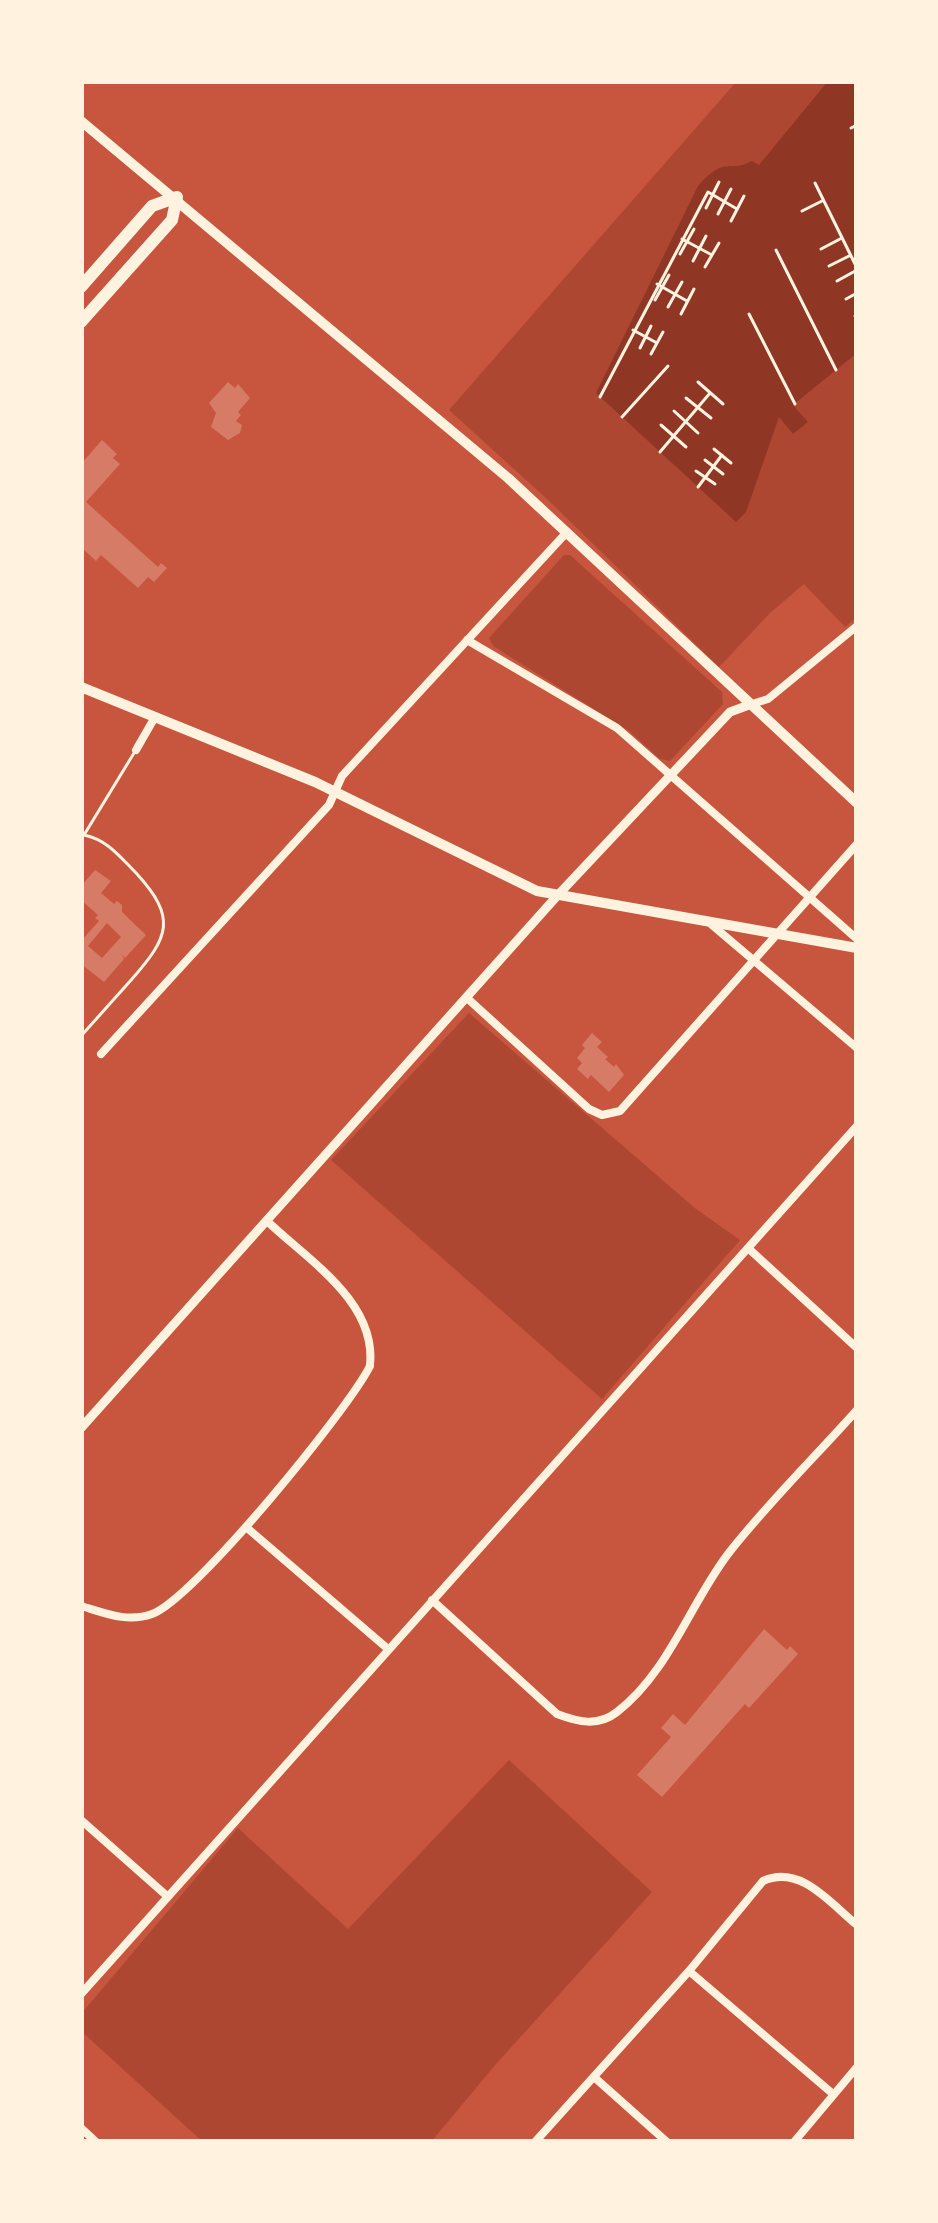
<!DOCTYPE html>
<style>
body{margin:0}
#map{position:relative;width:938px;height:2223px;overflow:hidden;background:#c8553d;font-family:"Fira Sans",sans-serif}
canvas{display:block}
.frame{position:absolute;inset:0;border:84px solid #fff3e0;pointer-events:none}
</style>
<div id="map">
<canvas width="938" height="2223"></canvas>
<div class="frame"></div>
</div>
<script>
const ctx = document.querySelector('canvas').getContext('2d');
ctx.lineJoin = 'round';
function fillPath(path, color) { ctx.fillStyle = color; ctx.fill(path, 'evenodd'); }
function strokePath(path, color, width, dash) { ctx.strokeStyle = color; ctx.lineWidth = width; ctx.lineCap = dash ? 'butt' : 'round'; ctx.setLineDash(dash || []); ctx.stroke(path); }
fillPath(new Path2D(`
 M737,81H857V617L845,627L804,584L770,613L719,667L548,500L449,410Z
 M564,555H570L722,692L723,704L670,761L660,759L629,731L493,646L489,638Z
 M469,1013L696,1209L740,1240L602,1399L331,1160Z
 M509,1760L652,1892L496,2064L431,2142H203L81,2031V2014L238,1828L348,1929Z`), '#ae4732');
fillPath(new Path2D(`
 M828,81H857V353L793,405L808,422L793,434L779,417L746,512L736,522L596,393L698,186C727,154 727,174 752,161L759,165Z`), '#8f3625');
fillPath(new Path2D(`
 M228,382L235,388L238,384L250,398L238,412L241,415L236,421L242,425L240,433L228,440L211,427L216,413L209,403Z
 M102,440L117,454L113,458L120,464L86,502L158,567L161,563L167,568L154,582L148,577L138,588L101,555L96,561L81,547V464Z
 M95,870L111,881L101,893L114,904L117,901L122,905V912L146,935L125,958L121,954L124,959L104,982L81,964V941L99,921L95,918L98,915L81,900V886ZM107,923L121,937L102,958L88,946L83,952Z
 M592,1033L602,1042L597,1047L608,1057L605,1059L614,1067L616,1064L624,1075L609,1092L591,1075L588,1079L577,1069L582,1063L577,1058L585,1048L582,1045Z
 M764,1629L787,1650L790,1646L798,1654L749,1708L745,1704L662,1797L637,1775L671,1737L661,1728L673,1714L685,1725Z`), '#d67c66');
strokePath(new Path2D(`
 M851,128L857,125
 M815,183L857,268
 M706,208L719,182
 M802,211L822,201
 M718,214L731,189
 M731,221L744,196
 M682,239L712,255
 M821,249L840,239
 M776,250L836,370
 M680,254L694,229
 M693,261L706,236
 M829,266L849,256
 M705,267L719,243
 M837,281L857,270
 M657,284L687,301
 M846,299L857,293
 M655,300L669,275
 M668,307L682,282
 M681,314L694,289
 M749,314L795,404
 M855,316L857,315
 M633,330L657,343
 M640,348L651,326
 M651,354L663,332
 M698,382L723,404
 M600,397L708,192L737,209
 M686,398L711,418
 M674,411L698,433
 M622,417L668,366
 M661,425L686,447
 M714,449L731,463
 M660,452L710,393
 M705,460L723,474
 M696,471L715,484
 M698,487L722,455`), '#fff3e0', 3);
strokePath(new Path2D(`
 M81,1036C98,1017 115,998 132,979C169,937 177,918 137,874C120,857 108,840 84,835L134,753`), '#fff3e0', 3);
strokePath(new Path2D(`
 M467,640L617,728L857,939
 M749,705L768,699L857,626
 M136,750L155,717
 M712,925L857,1048
 M467,998L589,1109L602,1115L620,1111L857,844
 M101,1054L329,805L342,776L567,532
 M748,1248L857,1348
 M246,1527L388,1649
 M432,1600L557,1714C578,1722 598,1727 617,1712C668,1673 690,1604 728,1554C767,1504 814,1458 857,1410
 M81,1606C105,1613 127,1623 152,1614C194,1599 348,1410 370,1366C377,1302 309,1261 267,1221
 M81,1820L167,1896
 M689,1971L833,2094
 M81,1994L857,1126
 M594,2077L667,2142
 M81,2128L96,2142
 M535,2142L689,1971L763,1881C800,1864 830,1903 857,1925
 M794,2142L857,2067`), '#fff3e0', 8);
strokePath(new Path2D(`
 M81,1428L557,896L730,712L749,705`), '#fff3e0', 9);
strokePath(new Path2D(`
 M81,121L508,478L857,803
 M81,687L315,782L537,891L857,948`), '#fff3e0', 10);
strokePath(new Path2D(`
 M81,287L152,206L177,197
 M81,322L172,220L177,197`), '#fff3e0', 12);
</script>
